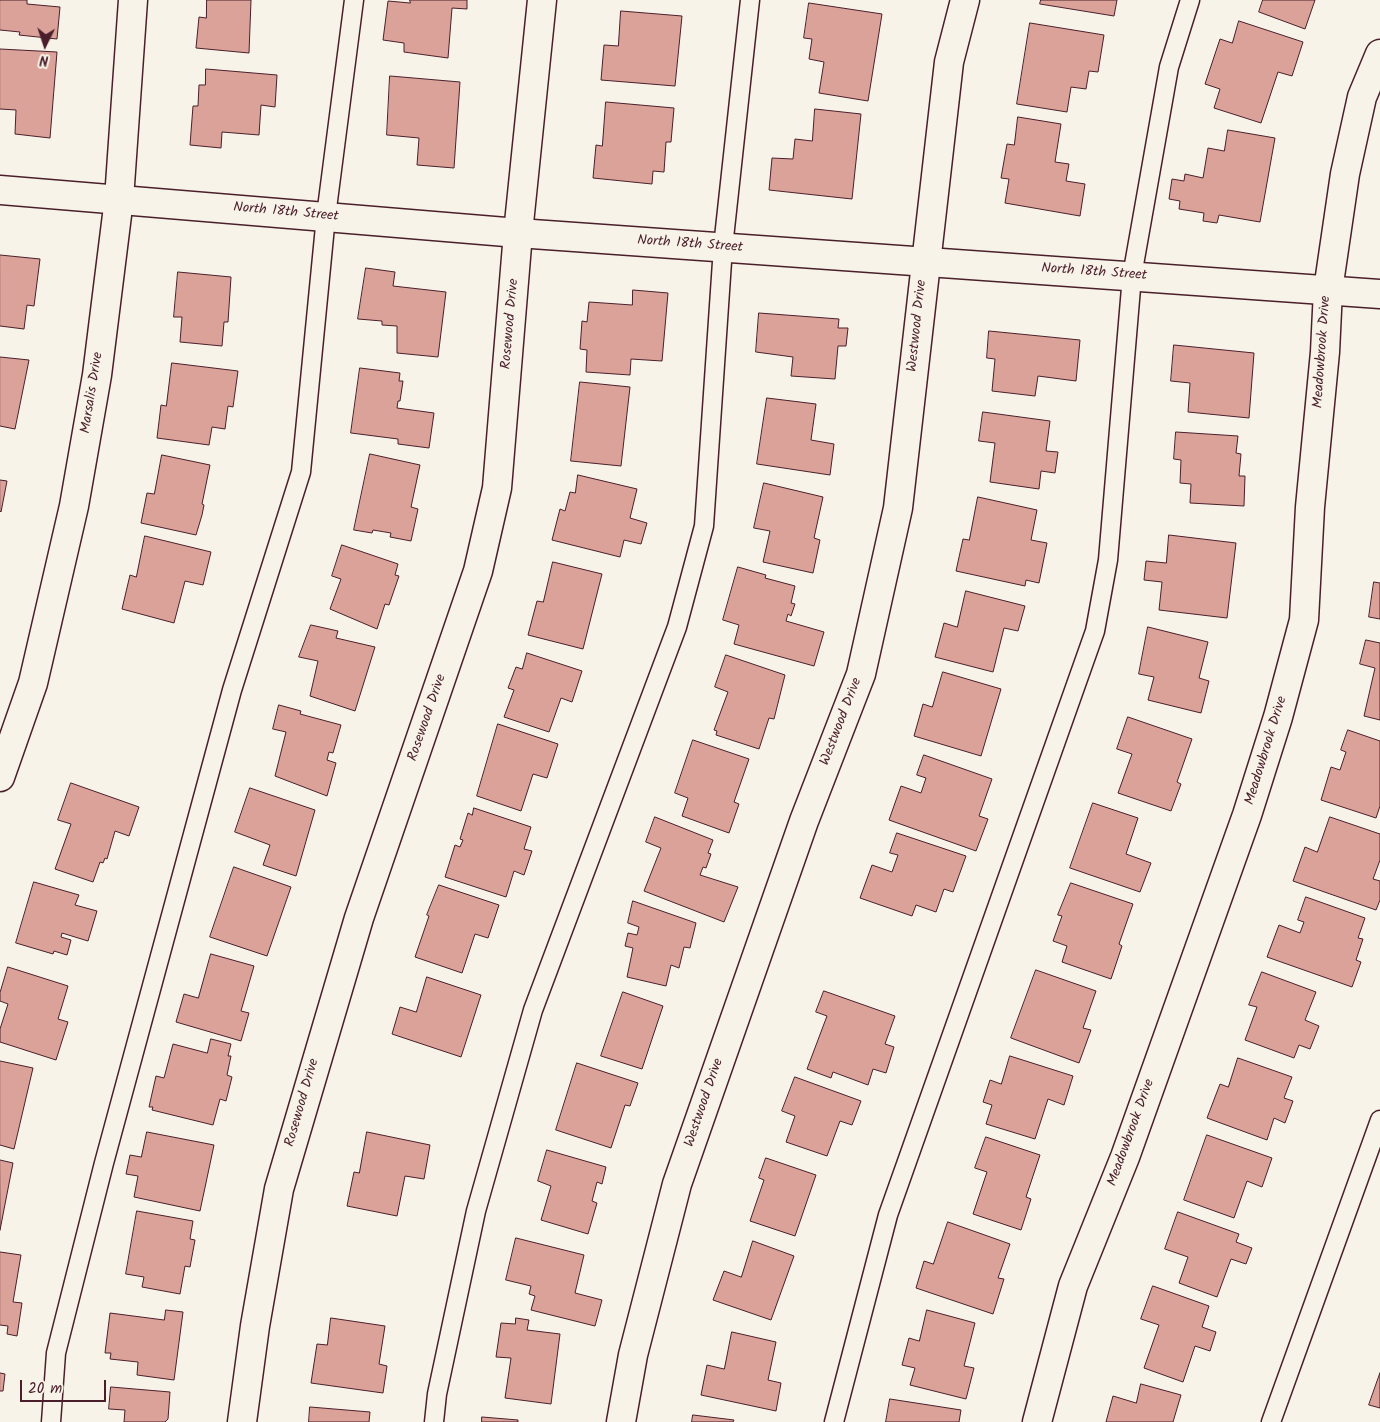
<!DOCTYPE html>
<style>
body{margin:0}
#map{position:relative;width:1380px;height:1422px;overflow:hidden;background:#f7f3e8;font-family:Kalam,sans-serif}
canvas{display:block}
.north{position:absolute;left:20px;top:20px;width:50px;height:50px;-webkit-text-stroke:4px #f7f3e8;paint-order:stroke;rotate:184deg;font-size:14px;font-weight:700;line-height:20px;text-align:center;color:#4a1f2b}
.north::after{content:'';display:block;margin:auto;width:18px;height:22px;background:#4a1f2b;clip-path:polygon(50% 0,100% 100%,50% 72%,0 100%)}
.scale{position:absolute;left:20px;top:1380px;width:86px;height:22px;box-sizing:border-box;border:2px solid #4a1f2b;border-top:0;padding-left:6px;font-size:15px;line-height:18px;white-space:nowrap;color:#4a1f2b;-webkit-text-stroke:4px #f7f3e8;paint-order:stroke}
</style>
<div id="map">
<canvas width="1380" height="1422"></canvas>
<div class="north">N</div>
<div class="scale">20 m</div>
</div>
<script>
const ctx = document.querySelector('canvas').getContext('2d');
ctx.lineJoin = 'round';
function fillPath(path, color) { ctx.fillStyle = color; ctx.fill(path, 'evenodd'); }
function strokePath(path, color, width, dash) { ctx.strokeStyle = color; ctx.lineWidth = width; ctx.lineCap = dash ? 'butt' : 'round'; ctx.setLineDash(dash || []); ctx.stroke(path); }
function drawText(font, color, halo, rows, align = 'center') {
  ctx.font = font + ' Kalam,sans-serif'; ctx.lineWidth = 5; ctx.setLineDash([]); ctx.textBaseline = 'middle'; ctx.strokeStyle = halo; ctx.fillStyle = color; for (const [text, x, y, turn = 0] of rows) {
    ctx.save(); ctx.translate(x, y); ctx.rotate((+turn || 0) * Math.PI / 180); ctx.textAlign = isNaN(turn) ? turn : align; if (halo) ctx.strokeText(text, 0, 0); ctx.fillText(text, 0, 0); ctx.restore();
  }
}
const building = new Path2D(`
 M0,0H27V4L60,7L57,39L19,35L20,32L0,30Z
 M207,0H251L249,53L196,48L199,17L206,18Z
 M410,0H467V9L452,8L448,58L404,52V43L383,40L388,1L410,3Z
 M1041,0H1117L1114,16L1040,4Z
 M1263,0H1315L1305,29L1259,12Z
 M809,3L882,14L868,101L819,93L824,62L809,59L812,39L804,38Z
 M621,11L682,16L675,86L601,80L604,45L618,46Z
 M1239,21L1303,42L1292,76L1278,72L1261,123L1214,108L1220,89L1205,84L1220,39L1232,43Z
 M1030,23L1104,35L1098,72L1089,71L1086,89L1071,87L1067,112L1017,104Z
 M0,49L57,52L50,138L15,134L16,110L0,109Z
 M206,69L277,75L275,107L261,105L259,135L222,132L221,148L190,145L193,106H198L199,85H205Z
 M390,76L460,82L454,168L417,165L419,138L387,135Z
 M606,102L674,108L671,142H666L664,172L653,171L652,184L593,178L596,145L602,146Z
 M815,109L861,114L852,199L769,190L772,158L793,159L795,139L812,141Z
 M1018,117L1061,124L1055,162L1069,164L1066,181L1085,184L1080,216L1005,203L1009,179L1001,178L1007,144L1014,145Z
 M1228,130L1275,138L1260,222L1219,215L1217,223L1203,221L1204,213L1179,209L1180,201L1169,199L1172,179L1184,181L1185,174L1203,178L1208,148L1224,151Z
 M0,255L40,259L34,306L27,305L24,329L0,326Z
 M366,268L395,272L393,286L446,292L438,357L397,353V326L382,325V321L358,319Z
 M178,272L231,277L228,322H224L222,346L180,342L182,317H174Z
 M633,290L668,293L662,361L631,359L630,375L586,372L587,350L580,349L582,321L587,322L589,302L632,305Z
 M759,313L839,319L838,328H848L846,346H838L835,379L791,376L793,357L756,352Z
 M989,331L1080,340L1076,381L1038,376L1035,396L992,391L995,359L987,358Z
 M1174,345L1254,353L1249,418L1188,412L1190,383L1171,381Z
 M0,357L29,360L15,429L0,426Z
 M172,363L238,371L233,407L228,406L225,429L212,427L209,445L157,438L161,405L166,406Z
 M360,368L400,373L399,381H403L400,401H398L397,408L434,413L429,448L398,444V439L351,433Z
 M580,382L630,387L621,466L571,461Z
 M767,398L816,404L811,440L834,444L830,475L757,464Z
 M983,412L1050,421L1046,451L1058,452L1055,473L1041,471L1039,489L990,482L995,443L979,441Z
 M1176,432L1238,436L1236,453L1241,454L1239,476H1245L1244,506L1190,503L1191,484L1180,483L1181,460L1174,459Z
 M370,454L420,465L411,507L418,509L411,541L390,537L391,533L373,530L372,533L354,530Z
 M162,455L210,465L202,504L204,505L202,515L196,535L141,523L147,493L154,494Z
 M578,475L637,489L630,518L647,523L641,544L624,540L620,557L552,540L560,509L565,511L570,492L575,493Z
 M0,480L7,481L1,512L0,511Z
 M764,483L823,497L814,538L820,540L813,573L763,562L770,531L754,528Z
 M978,497L1037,510L1031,540L1047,543L1039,583L1026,580L1025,586L956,571L963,539L969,540Z
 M1169,535L1236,543L1227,618L1159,610L1162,582L1144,580L1146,561L1166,563Z
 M145,536L211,552L203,585L185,581L174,623L122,609L130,575L136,577Z
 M342,545L398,564L395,575L399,576L389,605L385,604L377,629L330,609L341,579L332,576Z
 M553,562L602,574L583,649L528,635L537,601L543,602Z
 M738,567L766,575L765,578L795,586L791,603L795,604L791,616L788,614L786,621L824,632L814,666L734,644L739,625L723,620Z
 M1374,582L1380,583V619L1369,617Z
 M966,591L1025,606L1018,631L1004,628L993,672L935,657L944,623L957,627Z
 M311,625L338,631L336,638L375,647L355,711L310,696L318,661L299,657Z
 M1148,627L1208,642L1199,678L1209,681L1201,713L1148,700L1154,677L1139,674Z
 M1366,640L1380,643V720L1364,716L1375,668L1360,664Z
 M527,653L582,671L572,702L561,698L549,732L504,717L514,690L508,688L516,667L522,669Z
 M726,655L785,675L774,719L769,718L759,749L716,735L717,731L714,730L728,692L715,687Z
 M943,672L1001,689L981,756L914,736L923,704L932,707Z
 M279,705L301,711L300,714L341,725L333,753L329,752L327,760L336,763L327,796L275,776L286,732L273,729Z
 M1128,717L1192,739L1177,782L1181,784L1171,811L1118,793L1132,754L1117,749Z
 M498,724L558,744L547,778L533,774L521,811L477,796Z
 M1348,730L1380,741V806L1376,818L1321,800L1331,767L1340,770L1346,752L1341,750Z
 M693,740L749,759L734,802L739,804L729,833L682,816L688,798L675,793Z
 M924,755L992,779L979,816L988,819L976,851L889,820L901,786L921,793L926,778L917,775Z
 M71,783L139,807L129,836L115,831L107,859L105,858L103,863L100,862L93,882L55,869L71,824L58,820Z
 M250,788L315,810L296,876L263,865L270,845L235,832Z
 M1093,803L1138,818L1126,854L1151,863L1140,892L1070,868Z
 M474,808L531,827L524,849L532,851L524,875L514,871L506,897L445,877L455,845L460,847L463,840L460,839L468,813L472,815Z
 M655,817L713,840L708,853L711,854L706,868L703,867L700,875L738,887L724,922L644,891L661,848L646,842Z
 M1330,817L1380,834V860L1373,879L1380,881V900L1376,910L1293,881L1305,847L1317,852Z
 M897,833L966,856L953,892L944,889L936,912L916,905L912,916L860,898L872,865L892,872L898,855L890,853Z
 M234,867L291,887L267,956L210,937Z
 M34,882L79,895L75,905L97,911L88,941L62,933L61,937L71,940L67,955L54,951L53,954L16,943Z
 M1071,883L1133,904L1119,944L1122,946L1111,979L1062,962L1067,946L1053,941L1062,916L1058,915Z
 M439,885L499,905L488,938L475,934L462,973L415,957L429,916L427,915Z
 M1306,897L1365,918L1358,938L1363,939L1356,960L1361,962L1352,987L1267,957L1279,925L1300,933L1304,922L1298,920Z
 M633,901L696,923L690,948L684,947L679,968L671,965L666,986L627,977L633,948L625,946L628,933L637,935L639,927L628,923Z
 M211,954L254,966L241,1011L249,1013L241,1041L176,1022L184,994L198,998Z
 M8,967L68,986L58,1019L68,1022L56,1060L0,1042V1029L8,1004L0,1001V993Z
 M1036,970L1096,991L1083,1028L1091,1030L1079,1063L1011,1038Z
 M1262,972L1316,992L1305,1020L1319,1026L1310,1049L1299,1045L1294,1058L1245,1040L1257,1007L1249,1005Z
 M427,977L481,995L461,1057L392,1034L400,1007L416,1012Z
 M824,991L895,1016L885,1044L894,1047L886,1073L873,1069L868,1085L833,1072L831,1078L807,1069L827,1016L816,1012Z
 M623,992L663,1006L642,1069L601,1056Z
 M211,1039L231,1044L228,1056H231L227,1075L232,1077L226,1101L220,1099L213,1125L152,1110L153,1107H149L156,1076L164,1078L173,1044L207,1053Z
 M1010,1056L1073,1076L1064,1105L1048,1099L1035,1139L986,1124L992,1105L983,1102L990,1080L1001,1084Z
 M1238,1058L1292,1077L1284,1098L1293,1101L1285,1123L1274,1118L1267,1140L1207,1118L1220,1084L1228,1087Z
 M0,1061L33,1068L14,1149L0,1145Z
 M577,1063L638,1083L630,1106L625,1105L611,1148L556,1130Z
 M795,1077L861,1101L852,1125L840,1121L827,1156L786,1142L795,1116L782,1111Z
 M147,1132L214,1145L200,1211L134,1197L138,1176L126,1174L130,1155L141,1157Z
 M367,1132L430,1145L424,1179L405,1176L397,1216L347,1206L354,1172L359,1173Z
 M1207,1135L1272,1158L1262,1187L1247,1181L1234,1218L1184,1200Z
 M986,1137L1040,1155L1026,1197L1031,1199L1021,1230L973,1214L987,1172L975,1168Z
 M547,1150L606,1167L602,1184L597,1182L592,1201L597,1203L588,1234L541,1220L551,1186L538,1181Z
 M766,1158L816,1175L795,1236L750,1221L764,1180L759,1178Z
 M0,1160L13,1163L0,1230Z
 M137,1211L193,1221L190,1239L195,1240L190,1267L185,1266L180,1294L142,1287L144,1277L126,1274Z
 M1178,1212L1239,1234L1236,1242L1252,1248L1246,1264L1231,1259L1217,1297L1179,1283L1188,1257L1165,1249Z
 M948,1222L1010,1244L998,1278L1004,1279L993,1314L916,1288L924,1261L933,1264Z
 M516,1238L584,1255L575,1293L602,1300L595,1326L531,1310L535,1296L529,1294L531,1286L506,1280Z
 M753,1241L794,1256L771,1320L713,1300L724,1271L741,1277Z
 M0,1252L21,1255L13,1302L22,1303L17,1336L7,1334L8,1326L0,1325Z
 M1153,1286L1209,1306L1202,1327L1216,1332L1210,1351L1195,1346L1183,1382L1144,1368L1159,1325L1141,1319Z
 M166,1310L183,1312L174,1380L137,1375L138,1362L110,1359L111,1353H105L110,1313L164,1320Z
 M927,1310L975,1323L964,1366L974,1368L966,1399L910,1385L915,1368L902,1365L909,1338L919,1341Z
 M331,1318L385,1326L379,1364L387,1366L383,1393L311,1383L317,1344L327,1345Z
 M516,1318L529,1320L527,1330L560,1334L551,1404L505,1398L511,1358L496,1357L501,1323L515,1324Z
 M732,1332L776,1342L768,1380L781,1383L776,1411L701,1395L707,1365L724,1369Z
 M0,1373L5,1374L3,1391H0Z
 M1380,1373V1408L1369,1405Z
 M1141,1384L1181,1395L1173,1422H1106L1113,1396L1136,1403Z
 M111,1387L170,1392L168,1419L165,1422H124L125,1410L109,1409Z
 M890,1399L961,1410L959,1422H886Z
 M310,1407L370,1412L369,1422H309Z
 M693,1415L734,1420L733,1422H692Z
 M482,1417L518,1420V1422H482Z`);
fillPath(building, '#dba299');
strokePath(building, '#4a1f2b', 1);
const service = new Path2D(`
 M51,1422L56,1353L104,1163L232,690L301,472L326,216L354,0
 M434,1422L437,1394L476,1211L533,1010L677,627L704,526L723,247L750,0
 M834,1422L888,1215L1095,631L1108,560L1132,276L1169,67L1190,0
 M1271,1422L1380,1120`);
const minor = new Path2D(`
 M0,777L33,683L74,506L97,375L119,199L133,0
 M242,1422L255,1326L279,1189L359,918L478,571L497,488L518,233L542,0
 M621,1422L633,1355L677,1184L804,821L861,674L898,508L949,62L965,0
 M1037,1422L1073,1286L1125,1157L1247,815L1278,717L1304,620L1310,507L1325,352L1328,290L1345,174L1362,97L1380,54`);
const tertiary = new Path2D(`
 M0,190L518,233L1380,294`);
strokePath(service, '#4a1f2b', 21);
strokePath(minor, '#4a1f2b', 31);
strokePath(tertiary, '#4a1f2b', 31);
strokePath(service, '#f7f3e8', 18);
strokePath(minor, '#f7f3e8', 28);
strokePath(tertiary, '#f7f3e8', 28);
drawText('14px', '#4a1f2b', '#f7f3e8', [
 ["North 18th Street",286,213,5],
 ["North 18th Street",690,245,4],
 ["North 18th Street",1094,273,4],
 ["Rosewood Drive",511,324,-85],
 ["Westwood Drive",918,326,-84],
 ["Meadowbrook Drive",1323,352,-86],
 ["Marsalis Drive",93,393,-81],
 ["Rosewood Drive",428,718,-71],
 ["Westwood Drive",842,722,-69],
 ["Meadowbrook Drive",1267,751,-73],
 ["Rosewood Drive",303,1103,-74],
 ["Westwood Drive",705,1103,-71],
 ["Meadowbrook Drive",1132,1133,-70]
]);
</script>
